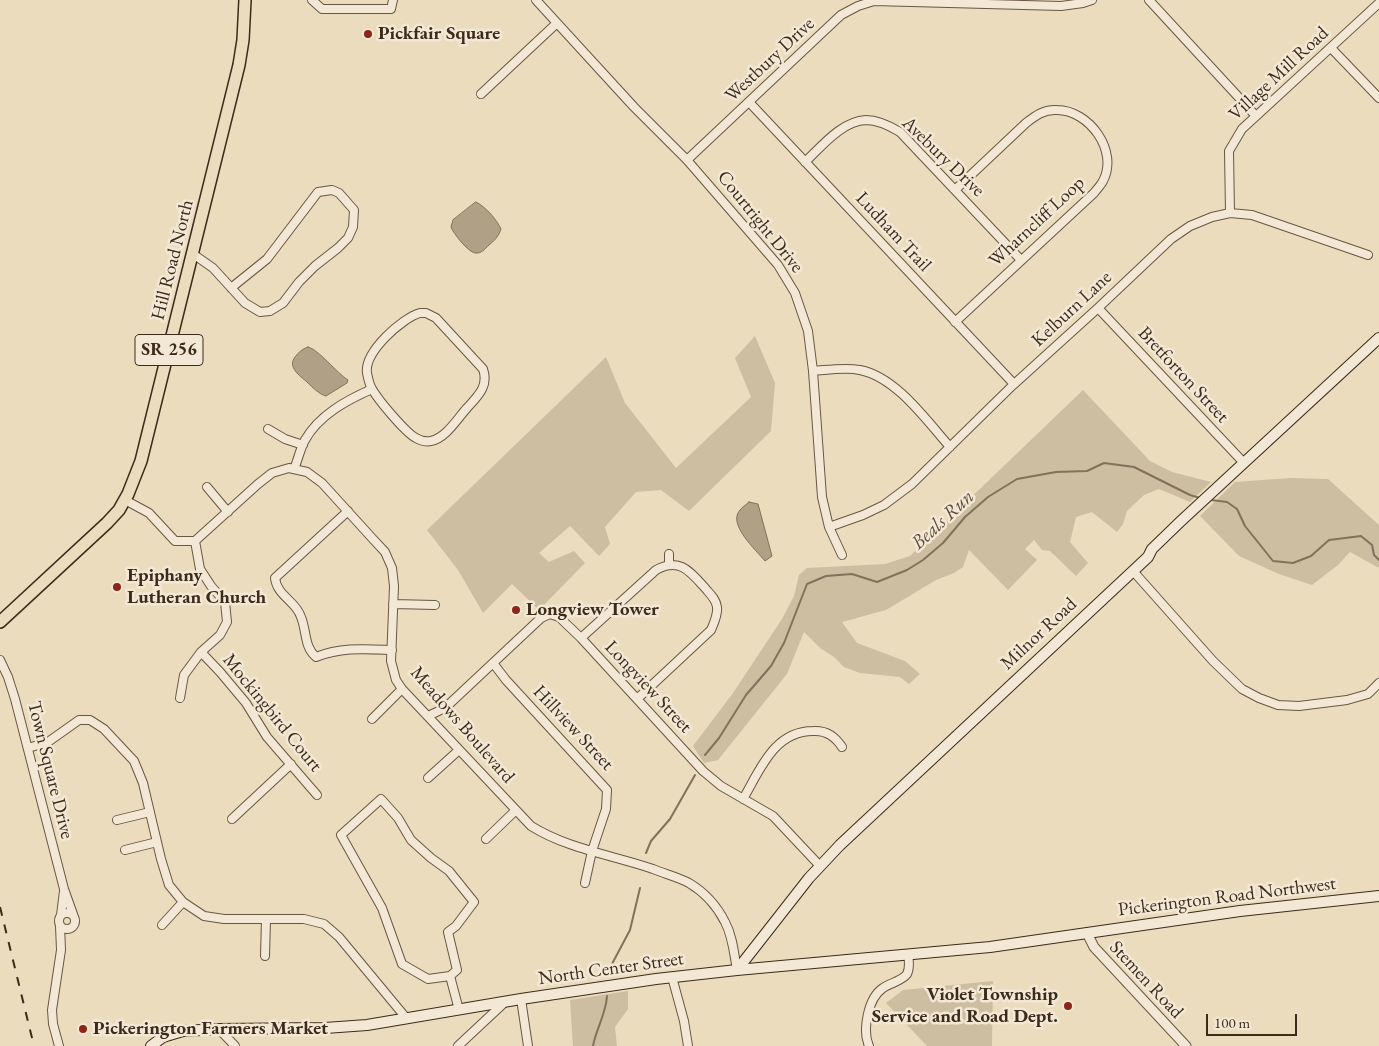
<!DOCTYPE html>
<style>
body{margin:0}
#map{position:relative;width:1379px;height:1046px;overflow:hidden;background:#ebdcbe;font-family:"EB Garamond",serif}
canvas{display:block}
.scale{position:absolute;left:1206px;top:1014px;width:91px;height:22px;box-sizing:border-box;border:2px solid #3c2b1a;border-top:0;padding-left:6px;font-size:15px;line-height:18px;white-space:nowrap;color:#3c2b1a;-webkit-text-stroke:4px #f2e8d5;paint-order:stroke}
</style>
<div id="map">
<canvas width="1379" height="1046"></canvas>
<div class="scale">100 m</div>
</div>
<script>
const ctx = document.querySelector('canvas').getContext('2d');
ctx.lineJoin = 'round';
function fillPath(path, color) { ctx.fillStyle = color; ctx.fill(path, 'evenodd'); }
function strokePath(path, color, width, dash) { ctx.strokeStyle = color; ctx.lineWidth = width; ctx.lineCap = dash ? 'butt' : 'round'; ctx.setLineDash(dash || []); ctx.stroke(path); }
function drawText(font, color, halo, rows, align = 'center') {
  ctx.font = font + ' "EB Garamond",serif'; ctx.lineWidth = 5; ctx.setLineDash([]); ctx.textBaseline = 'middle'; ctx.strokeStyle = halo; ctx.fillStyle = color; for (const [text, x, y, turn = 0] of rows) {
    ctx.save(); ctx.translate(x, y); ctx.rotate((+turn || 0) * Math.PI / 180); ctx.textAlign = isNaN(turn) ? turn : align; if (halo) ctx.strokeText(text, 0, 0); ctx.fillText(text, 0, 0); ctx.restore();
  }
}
fillPath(new Path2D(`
 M755,336L775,383L771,431L689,511L661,490L636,492L605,527L610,544L599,556L570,526L539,553L549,562L574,551L585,563L539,610L512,584L483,613L458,570L427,530L606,357L625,403L676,468L751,397L735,358Z
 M1083,390L1150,461L1172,472L1211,482L1190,502L1159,489L1144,495L1127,511L1123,524L1117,532L1092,512L1076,517L1070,542L1088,563L1076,576L1050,551L1042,550L1034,540L1025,549L1037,560L1008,590L969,550L963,567L954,573L936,580L886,610L842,622L857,643L905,661L920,674L909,684L900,677L860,673L844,667L834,657L820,648L804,632L787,674L718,760L704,763L693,746L733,693L782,619L794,596L799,575L807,568L885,564L910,556Z
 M1290,478L1328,479L1379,525V568L1350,552L1338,565L1312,585L1279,574L1239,556L1200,516L1235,482Z
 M993,981L992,1046H927L886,1003L903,990Z
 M628,991V1009L615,1027L617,1046H573L570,1000Z`), '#cdbea2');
const water = new Path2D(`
 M476,202C486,207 497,220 501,229C499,236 494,241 489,245C485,249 481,254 475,253C468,252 453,233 451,227L453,220Z
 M308,347C318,349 337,373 348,380L347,383L326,396C319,394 313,388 307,382C300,376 287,367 295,357C299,352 302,349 308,347Z
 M749,502L758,504L772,556L765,561C756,550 727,524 740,510C742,507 746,505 749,502Z`);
fillPath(water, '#b0a086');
strokePath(water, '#82715b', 1);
strokePath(new Path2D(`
 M1211,500L1227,502L1237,509L1245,526L1273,561L1293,563L1311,556L1329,540L1361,536L1372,545L1374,555L1379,560
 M705,755L719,738L746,695L771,666L784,643L807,584L826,576L852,574L877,582L907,570L923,560L943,543L965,517L988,497L1017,479L1056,472L1087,471L1104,463L1134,467L1190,495L1200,498
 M646,853L651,841L670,819L695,775
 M609,974L613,962L630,930L640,888
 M593,1046C596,1029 606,1014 607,996`), '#82715b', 2);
const minor = new Path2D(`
 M312,0L322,9H391L393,0
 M536,0L634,107L687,160L778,265L795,293L808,331L813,371L822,497L829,527L842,555
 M1149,0L1255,115
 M1331,48L1379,98
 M481,94L557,23
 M749,102L1014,384
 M687,160L841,15L858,6L874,1L1061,6L1083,3L1092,0
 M805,162C822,146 842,121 866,120C878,120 890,126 900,132L1021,260
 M1230,213L1229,151L1242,129L1379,3
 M193,254L213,268L245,303L260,312L270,311L283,303L299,282L315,266L338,248L348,238L353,227L354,210L339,193L332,190L318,192L267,259L231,288
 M1098,308L1244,463
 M420,313H426L436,318L483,369C489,386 478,396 467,408C457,419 446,438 431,441C426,442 421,441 416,438C406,433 377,399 371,387C369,383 368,378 367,373C364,352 402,318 420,313Z
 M955,322L1094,193C1097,189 1101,185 1103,181C1119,151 1089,110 1057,110C1044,109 1035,116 1026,123L956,189
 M813,371C828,370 845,367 860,370C896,377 926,420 950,447
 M268,429L285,439L303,445
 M294,469C298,460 300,449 305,440C319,415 347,400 372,389
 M207,487L228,512
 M125,500L149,513L175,541H195L258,484L272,473L289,468L307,472L322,483L372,538L385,552L392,568L394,586L391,661L396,680L402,689L531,826C568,849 612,855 653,869C665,874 678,877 689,883C704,892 717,906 725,922C733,937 734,954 737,970
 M348,511L275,578C277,596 296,601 301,617C307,632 304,647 316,657C342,647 364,649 392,650
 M829,527L863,515L884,505L912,484L1012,386L1098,308L1171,239L1190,226L1212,217L1230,213L1252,215L1368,255
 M669,565V554
 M1133,571L1213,661L1242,689L1259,698L1278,705L1299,706L1347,700L1368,694L1379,683
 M393,604L435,605
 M581,638L656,570C679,557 690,571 705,588C710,594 716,599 717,607C718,615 714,623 711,630L637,699
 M201,652L220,672L246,703L267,737L317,795
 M0,660L8,677L15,699L64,889L74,917
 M493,663L506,680L607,790L606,809L592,851L585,883
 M180,698L184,675L201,652L220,635L227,622L225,602L211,586L200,569L195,541
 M428,716L445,708L541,618L550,614L559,617L581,638L703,771L721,786L773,816L820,866
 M372,719L402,689
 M28,748L48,742L79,720H90L104,729L134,761L143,783L161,859L169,885L183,902L204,916L224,919H304L324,924L339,937L407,1019
 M428,778L459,750
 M743,799C760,770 774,731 813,731C826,730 835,736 842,747
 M232,819L291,764
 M117,820L150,812
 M486,839L516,810
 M125,850L157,842
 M59 921a8 8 0 1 1 16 0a8 8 0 1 1-16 0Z
 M61,915L64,891
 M162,925L183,902
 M265,956L266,919
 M450,976L428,979L402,964L382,908L341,835L381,799L398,818L411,840L431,858L449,871L474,902L456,926L448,932L457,970L450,976L459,1010
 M672,977L684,1021L688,1046
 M521,999L528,1046
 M219,1029L235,1046
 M59,1046L53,1024L52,1010L61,950L60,926
 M458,1046L505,1002
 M869,1046C862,1030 868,998 883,988C890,983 902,981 907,974C910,968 909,960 908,954`);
const tertiary = new Path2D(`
 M1087,933L1094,947L1186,1046`);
const secondary = new Path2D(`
 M737,970L809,878L840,845L1148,557L1152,549L1181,521L1379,338
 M151,1046L163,1037L183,1031L219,1029L325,1028L367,1025L521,999L656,979L737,970L990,947L1240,911L1379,896`);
const primary = new Path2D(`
 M0,622L107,523L119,510L128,494L141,461L239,65L243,40L245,0`);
strokePath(minor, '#685743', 10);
strokePath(tertiary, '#685743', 11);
strokePath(secondary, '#3c2b1a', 12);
strokePath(primary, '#3c2b1a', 14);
strokePath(minor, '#f2e8d5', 8);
strokePath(tertiary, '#f2e8d5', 9);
strokePath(secondary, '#f2e8d5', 10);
strokePath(primary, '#ebdcbe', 11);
strokePath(new Path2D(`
 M0,907L34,1046`), '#3c2b1a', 2, [9, 9]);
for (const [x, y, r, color] of [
 [368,34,5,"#8f2418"],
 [117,587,5,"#8f2418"],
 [516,610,5,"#8f2418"],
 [1068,1006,5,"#8f2418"],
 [83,1029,5,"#8f2418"]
]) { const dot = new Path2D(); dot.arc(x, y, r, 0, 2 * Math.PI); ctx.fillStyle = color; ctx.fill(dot); strokePath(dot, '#f2e8d5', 2); }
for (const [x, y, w] of [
 [169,350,68]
]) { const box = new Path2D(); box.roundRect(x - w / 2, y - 15.5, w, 31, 4); ctx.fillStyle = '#f2e8d5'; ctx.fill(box); strokePath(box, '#3c2b1a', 1); }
drawText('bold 18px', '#3c2b1a', null, [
 ["SR 256",169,350]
]);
drawText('bold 19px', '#3c2b1a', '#f2e8d5', [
 ["Pickfair Square",378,34],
 ["Epiphany",127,576],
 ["Lutheran Church",127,598],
 ["Longview Tower",526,610],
 ["Violet Township",1058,995,"right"],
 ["Service and Road Dept.",1058,1017,"right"],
 ["Pickerington Farmers Market",93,1029]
], 'left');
drawText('19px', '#3c2b1a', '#f2e8d5', [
 ["Westbury Drive",770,60,-43],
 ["Village Mill Road",1279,74,-43],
 ["Avebury Drive",943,157,44],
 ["Courtright Drive",760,222,51],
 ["Wharncliff Loop",1037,222,-43],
 ["Ludham Trail",893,232,47],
 ["Hill Road North",173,260,-76],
 ["Kelburn Lane",1072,309,-43],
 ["Bretforton Street",1183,375,47],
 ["Milnor Road",1039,634,-43],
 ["Longview Street",648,687,47],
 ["Mockingbird Court",272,713,51],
 ["Meadows Boulevard",462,725,49],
 ["Hillview Street",573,728,47],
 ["Town Square Drive",50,770,76],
 ["Pickerington Road Northwest",1227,897,-7],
 ["North Center Street",611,969,-8],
 ["Stemen Road",1146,980,47]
]);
drawText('italic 20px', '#5f4e3a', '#f2e8d5', [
 ["Beals Run",943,520,-43]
]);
</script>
